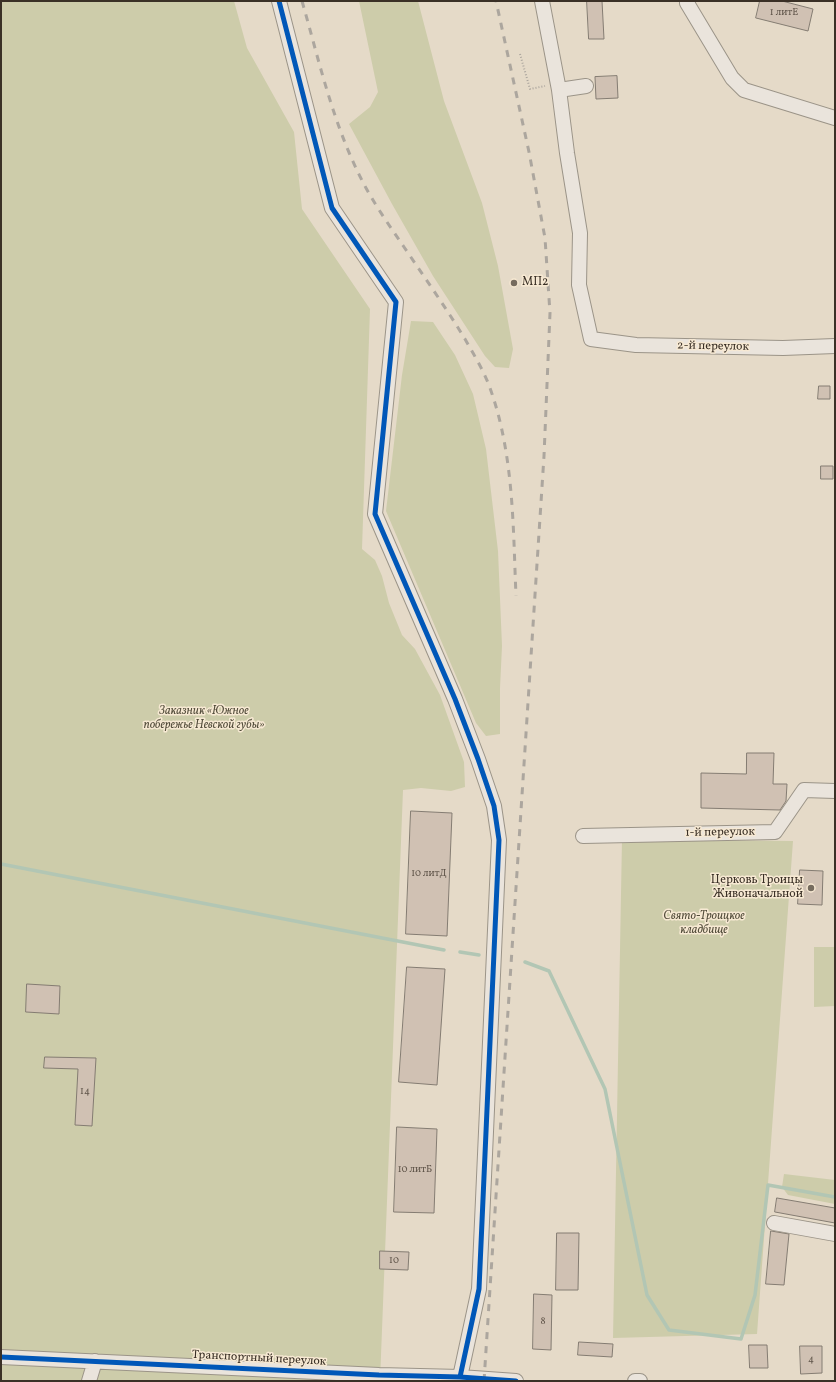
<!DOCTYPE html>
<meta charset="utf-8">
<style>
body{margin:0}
#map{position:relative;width:836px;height:1382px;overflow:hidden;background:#e5dac8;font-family:Vollkorn,serif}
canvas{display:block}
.frame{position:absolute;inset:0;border:2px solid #3a3026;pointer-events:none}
</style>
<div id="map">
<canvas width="836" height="1382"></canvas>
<div class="frame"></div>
</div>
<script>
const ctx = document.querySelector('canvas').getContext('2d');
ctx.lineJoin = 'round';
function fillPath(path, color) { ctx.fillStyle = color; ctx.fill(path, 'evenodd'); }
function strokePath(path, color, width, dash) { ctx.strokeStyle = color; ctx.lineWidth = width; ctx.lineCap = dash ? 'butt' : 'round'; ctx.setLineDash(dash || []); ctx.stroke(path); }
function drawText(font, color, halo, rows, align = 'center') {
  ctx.font = font + ' Vollkorn,serif'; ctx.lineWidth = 3; ctx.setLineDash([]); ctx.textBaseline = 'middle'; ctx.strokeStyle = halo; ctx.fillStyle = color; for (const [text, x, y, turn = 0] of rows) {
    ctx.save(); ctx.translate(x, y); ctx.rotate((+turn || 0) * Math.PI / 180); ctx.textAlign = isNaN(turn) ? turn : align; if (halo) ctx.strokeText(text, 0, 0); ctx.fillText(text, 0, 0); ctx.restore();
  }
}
fillPath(new Path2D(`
 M1,1H234L247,48L294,132L302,209L370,309L362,549L375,560L382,576L389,603L402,635L415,649L440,695L464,762L465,787L451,791L421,788L403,790L380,1381H1Z
 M359,1H418L444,101L482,203L498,266L513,349L509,368L495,367L485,356L433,276L392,204L349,124L370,107L378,92Z
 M411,321L433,322L455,355L473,394L486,449L498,551L502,646L500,688V734L486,736L476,723L386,511L402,375Z
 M622,839L793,841L757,1334L613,1338Z
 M814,947H835V1006L814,1007Z
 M784,1174L835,1180V1204L788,1195L782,1187Z`), '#cdccaa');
strokePath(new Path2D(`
 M1,864L444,950
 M460,952L479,955
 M525,962L549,971L605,1089L647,1295L669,1330L741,1339L755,1295L768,1185L835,1197`), '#b2c6b4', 3.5);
const building = new Path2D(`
 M587,1H602L604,39H589Z
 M760,1H782L813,9L808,31L756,18Z
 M617,76L618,98L596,99L595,77Z
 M819,386H830V399H818Z
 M821,466H833V479H821Z
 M747,753H774L773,784H787L786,801L780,810L701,808V773L746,774Z
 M411,811L452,813L447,936L406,934Z
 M800,870L823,871L822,905L798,904Z
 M407,967L445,969L437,1085L399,1082Z
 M27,984L60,986L59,1014L26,1012Z
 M45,1057L96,1058L92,1126L75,1125L78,1069L44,1068Z
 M397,1127L437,1129L434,1213L394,1212Z
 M777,1198L835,1208V1223L775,1212Z
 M771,1231L789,1234L784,1285L766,1284Z
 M557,1233H579L578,1290H556Z
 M380,1251L409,1252L408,1270L380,1269Z
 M534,1294L552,1295L551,1350L533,1349Z
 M579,1342L613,1344L612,1357L578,1355Z
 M749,1345H767L768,1368H750Z
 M800,1346H822V1373L801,1374Z`);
fillPath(building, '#d0c1b3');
strokePath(building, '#847c72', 1);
const minor = new Path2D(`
 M279,1L332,208L396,302L375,514L455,699L478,759L494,806L499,840L479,1289L460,1377
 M542,1L559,90
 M688,1L687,3L732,78L744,90L835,118
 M586,86L559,90L567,153L580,233L579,285L591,339L636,345L783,348L835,346
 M583,836L775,832L804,790L835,791
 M774,1223L835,1234
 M1,1357L379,1375L460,1377L516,1381
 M89,1381L95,1361
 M635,1381H640`);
strokePath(minor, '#9b9488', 16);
strokePath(new Path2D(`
 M520,54L530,89L545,86`), '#aca69e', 2, [1, 2]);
strokePath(minor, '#eae4dc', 14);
strokePath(new Path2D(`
 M302,1C320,64 334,129 366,188C377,208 391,228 404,247C425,278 446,308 465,339C474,355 484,371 490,388C514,455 513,527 516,596
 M484,1381L544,456L550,313L545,238L529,152L496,1`), '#aca69e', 3, [7, 7]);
strokePath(new Path2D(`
 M279,1L332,208L396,302L375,514L455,699L478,759L494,806L499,840L479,1289L460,1377
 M1,1357L379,1375L460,1377L516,1381`), '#0057b8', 5);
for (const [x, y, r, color] of [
 [514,283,4,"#766c5f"],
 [811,888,4,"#766c5f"]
]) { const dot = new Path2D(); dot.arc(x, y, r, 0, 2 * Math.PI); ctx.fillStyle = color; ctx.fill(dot); strokePath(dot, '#f7e9d3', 1.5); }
drawText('10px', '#60554a', null, [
 ["1 литЕ",784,13],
 ["10 литД",429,874],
 ["14",85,1092],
 ["10 литБ",415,1170],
 ["10",394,1261],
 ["8",543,1322],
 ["4",811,1360]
]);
drawText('12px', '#3a3026', '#f7e9d3', [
 ["МП2",522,283],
 ["Церковь Троицы",803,881,"right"],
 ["Живоначальной",803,895,"right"]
], 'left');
drawText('12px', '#3a3026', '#f7e9d3', [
 ["2-й переулок",713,347,1],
 ["1-й переулок",720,833,-1],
 ["Транспортный переулок",259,1359,3]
]);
drawText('italic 12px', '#534d3b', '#f7e9d3', [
 ["Заказник «Южное",204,712],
 ["побережье Невской губы»",204,726],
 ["Свято-Троицкое",704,917],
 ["кладбище",704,931]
]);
</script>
